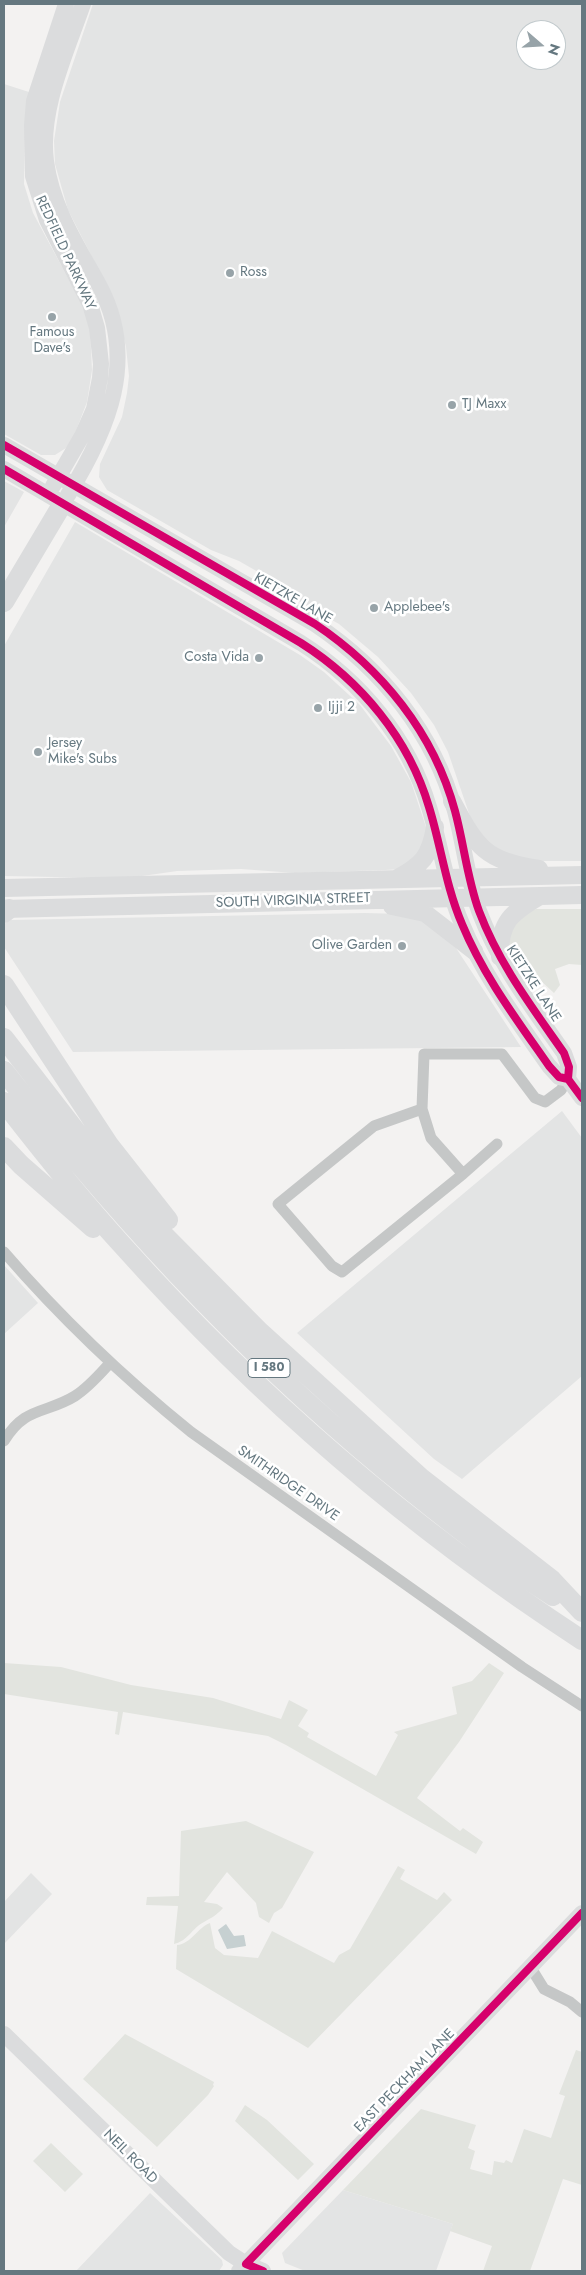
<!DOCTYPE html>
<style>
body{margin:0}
#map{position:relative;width:586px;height:2275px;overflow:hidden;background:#f3f2f1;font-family:Jost,sans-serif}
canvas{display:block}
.frame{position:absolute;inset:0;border:5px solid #657880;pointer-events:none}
.north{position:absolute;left:516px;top:20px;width:50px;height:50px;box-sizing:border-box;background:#fff;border:1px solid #c1c9cc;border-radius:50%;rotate:109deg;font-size:14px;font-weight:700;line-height:20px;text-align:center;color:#657880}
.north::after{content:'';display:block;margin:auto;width:18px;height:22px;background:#97a3a8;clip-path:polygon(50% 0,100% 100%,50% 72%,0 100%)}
</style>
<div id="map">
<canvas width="586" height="2275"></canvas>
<div class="frame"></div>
<div class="north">N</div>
</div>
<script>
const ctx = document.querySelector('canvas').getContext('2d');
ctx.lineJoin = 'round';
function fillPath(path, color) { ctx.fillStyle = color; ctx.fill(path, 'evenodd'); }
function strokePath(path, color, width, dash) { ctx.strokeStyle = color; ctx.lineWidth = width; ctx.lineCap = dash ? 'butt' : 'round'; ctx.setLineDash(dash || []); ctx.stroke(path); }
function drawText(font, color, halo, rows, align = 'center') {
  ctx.font = font + ' Jost,sans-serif'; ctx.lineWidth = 5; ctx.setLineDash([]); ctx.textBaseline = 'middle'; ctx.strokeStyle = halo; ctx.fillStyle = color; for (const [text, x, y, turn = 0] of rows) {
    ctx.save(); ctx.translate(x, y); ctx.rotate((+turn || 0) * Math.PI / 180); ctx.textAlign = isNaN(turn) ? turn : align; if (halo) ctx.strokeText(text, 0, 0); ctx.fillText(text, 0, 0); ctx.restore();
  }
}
fillPath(new Path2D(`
 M93,4H582V861H537L500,852L483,840L473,825L448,752L434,725L411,693L378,657L339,624L283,592L260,573L239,561L211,550L107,490L99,477L100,464L122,417L127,393L129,376L126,347L115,302L68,210L55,164L54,141L60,102ZM526,30H556V60H526Z
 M4,84L32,93L25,137L24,184L33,213L82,304L90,327L92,370L87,402L74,436L66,448L55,455H41L4,434Z
 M4,481L24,492L4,527Z
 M75,522L300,655L324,672L360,705L391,746L411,782L426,827V842L420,856L402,869L385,870L295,873L241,869L177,871L135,877L107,878L4,876V646Z
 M365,913L402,914L426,922L456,948L521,1047L73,1052L4,947V924L11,920Z
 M562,1111L582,1138V1376L462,1479L434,1459L297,1333Z
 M4,1265L38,1303L4,1334Z
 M31,1873L52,1894L4,1944V1902Z
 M343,2190L453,2224L436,2271H305L285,2263L282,2253Z
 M150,2193L222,2260L223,2265L219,2271H76Z`), '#e3e4e4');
fillPath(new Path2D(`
 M536,909H582V965L569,964L555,969L560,985L554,993L513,955C501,937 517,915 536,909Z
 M4,1663L61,1667L131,1685L213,1698L281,1719L289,1700L308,1710L298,1726L309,1733L307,1737L376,1776L398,1735L394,1732L457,1714L452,1687L472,1681L489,1663L504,1673L459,1742L417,1798L460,1831L463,1828L483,1842L476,1854L286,1745L268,1736L123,1712L119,1735L115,1734L118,1712L4,1694Z
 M246,1821L314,1852L282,1908L274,1913L269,1923L259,1917L256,1903L227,1872L204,1902L217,1904L223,1908C217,1915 211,1918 204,1922C192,1928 188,1941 174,1944L178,1906L146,1905L147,1897L179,1896L181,1831Z
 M398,1866L405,1870L400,1879L437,1900L444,1892L452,1900L308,2048L176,1969L177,1945C191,1944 197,1928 210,1923L215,1948L224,1955L258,1958L272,1931L334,1963L339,1955L350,1949Z
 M125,2034L214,2082L213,2085L214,2086L208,2095L157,2147L83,2079Z
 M576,2050L582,2052V2185L563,2179L530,2271H483L492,2246L450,2231L453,2224L343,2190L421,2109L476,2125L468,2148L475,2151L470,2169L492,2175L494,2161L504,2163L506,2160L512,2163L524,2129L551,2138L565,2096L559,2094Z
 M245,2105L267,2120L314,2164L298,2180L235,2121Z
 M51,2143L83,2174L65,2192L33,2161Z`), '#e2e4df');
fillPath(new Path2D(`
 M226,1924L234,1936L244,1935L246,1946L227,1949L218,1930Z`), '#c6d0d1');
strokePath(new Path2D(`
 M422,1109L374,1126L278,1204L332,1266L342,1272L463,1174
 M497,1144L463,1174L431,1138L422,1109L424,1054H502L535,1098L545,1102L561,1090L568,1079
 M4,1252C61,1318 123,1377 191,1432L522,1667L582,1706
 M4,1441C25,1406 46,1414 75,1396C89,1387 99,1375 110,1363
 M531,1968L544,1989L570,2002L582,2012`), '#c5c7c7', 11);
strokePath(new Path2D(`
 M4,445L315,624C382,669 434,733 455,811C464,844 467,878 479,911C499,964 532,1007 564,1053L569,1067L568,1079L582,1098
 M4,469L301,643C361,681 409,739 429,807C441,846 446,887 462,924C483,975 517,1020 549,1066L559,1077L568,1079
 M53,486L82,436L94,409L100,378L101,364L97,328L90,304L47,220L33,176L32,125L34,101L66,4
 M68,495C108,430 139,359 99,285C77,245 52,207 46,161C39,110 67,51 83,4
 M4,2034L229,2253L246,2264L263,2271
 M239,2271L582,1913`), '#dbdcdd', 16);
strokePath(new Path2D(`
 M452,801C477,848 484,860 539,869
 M396,879C422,865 430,857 435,827
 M4,888L582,875
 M392,906L425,913L474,951
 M4,909L582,895
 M500,957C499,922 511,913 540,896`), '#dbdcdd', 18);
strokePath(new Path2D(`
 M4,602L63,503
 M4,913L9,909
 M4,985L109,1145L168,1220
 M4,1038L99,1161L157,1228L260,1332L421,1478L552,1580L582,1612
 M4,1071C124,1226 258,1368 411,1491C457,1528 504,1565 553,1596
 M4,1102C42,1151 81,1200 123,1246C258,1397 413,1530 582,1640
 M4,1147L21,1165L93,1228`), '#dbdcdd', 20);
strokePath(new Path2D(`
 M4,445L315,624C382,669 434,733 455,811C464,844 467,878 479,911C499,964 532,1007 564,1053L569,1067L568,1079L582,1098
 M4,469L301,643C361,681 409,739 429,807C441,846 446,887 462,924C483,975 517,1020 549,1066L559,1077L568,1079
 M263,2271L246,2264L582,1913`), '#d6006c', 8);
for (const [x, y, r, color] of [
 [230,273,5,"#97a3a8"],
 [52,317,5,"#97a3a8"],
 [452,405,5,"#97a3a8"],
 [374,608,5,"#97a3a8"],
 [259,658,5,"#97a3a8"],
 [318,708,5,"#97a3a8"],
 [38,752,5,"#97a3a8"],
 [402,946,5,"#97a3a8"]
]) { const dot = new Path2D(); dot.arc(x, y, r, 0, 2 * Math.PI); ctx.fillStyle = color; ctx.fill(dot); strokePath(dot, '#fff', 2); }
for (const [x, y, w] of [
 [269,1368,42]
]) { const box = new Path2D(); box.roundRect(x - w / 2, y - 9.5, w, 19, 4); ctx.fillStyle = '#fff'; ctx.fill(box); strokePath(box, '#657880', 1); }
drawText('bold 12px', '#657880', null, [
 ["I 580",269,1368]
]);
drawText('14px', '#657880', '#fff', [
 ["REDFIELD PARKWAY",65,253,65],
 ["KIETZKE LANE",293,599,30],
 ["SOUTH VIRGINIA STREET",293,901,-2],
 ["KIETZKE LANE",533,984,57],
 ["SMITHRIDGE DRIVE",288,1484,35],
 ["EAST PECKHAM LANE",405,2081,-46],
 ["NEIL ROAD",130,2157,45]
]);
drawText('14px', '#657880', '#fff', [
 ["Ross",240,273],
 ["Famous",52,333,"center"],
 ["Dave's",52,349,"center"],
 ["TJ Maxx",462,405],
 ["Applebee's",384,608],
 ["Costa Vida",249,658,"right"],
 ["Ijji 2",328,708],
 ["Jersey",48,744],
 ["Mike's Subs",48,760],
 ["Olive Garden",392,946,"right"]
], 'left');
</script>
